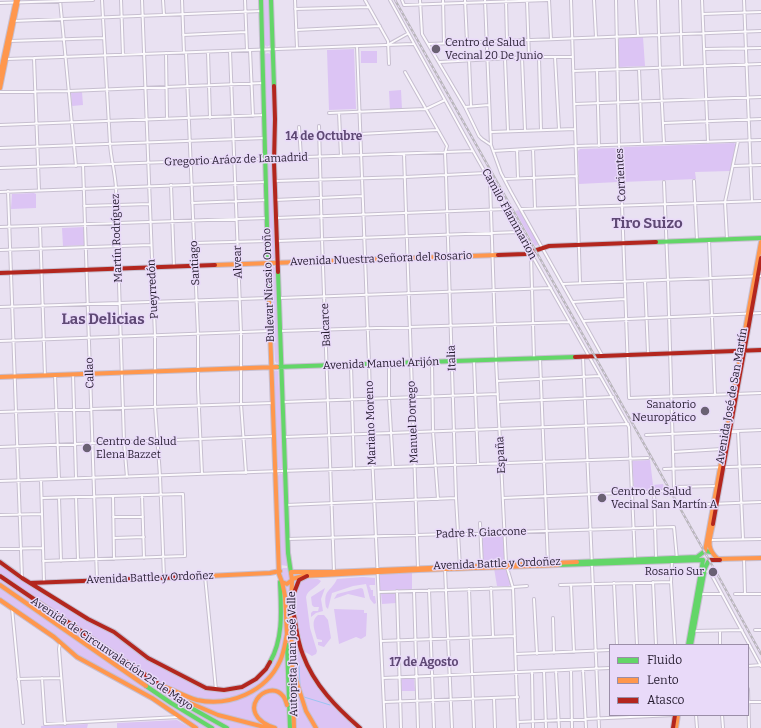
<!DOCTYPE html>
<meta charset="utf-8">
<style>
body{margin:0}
#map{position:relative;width:761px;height:728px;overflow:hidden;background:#e9e1f2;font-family:Bitter,serif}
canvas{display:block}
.legend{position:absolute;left:609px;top:644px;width:140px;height:72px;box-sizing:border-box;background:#e9daf9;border:1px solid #9b8ea8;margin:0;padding:5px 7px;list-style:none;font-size:12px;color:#251c2f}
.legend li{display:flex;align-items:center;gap:8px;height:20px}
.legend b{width:20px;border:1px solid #9b8ea8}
</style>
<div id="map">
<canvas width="761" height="728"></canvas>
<ul class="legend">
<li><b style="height:5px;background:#63d668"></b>Fluido</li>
<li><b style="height:5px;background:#ff974d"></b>Lento</li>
<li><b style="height:5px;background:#b3261e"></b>Atasco</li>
</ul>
</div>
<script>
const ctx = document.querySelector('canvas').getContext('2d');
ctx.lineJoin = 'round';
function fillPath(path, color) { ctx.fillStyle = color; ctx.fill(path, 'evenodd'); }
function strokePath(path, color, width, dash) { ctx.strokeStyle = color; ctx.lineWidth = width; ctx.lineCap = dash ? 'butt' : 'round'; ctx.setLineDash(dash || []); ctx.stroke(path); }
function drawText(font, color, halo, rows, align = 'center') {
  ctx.font = font + ' Bitter,serif'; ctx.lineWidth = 3; ctx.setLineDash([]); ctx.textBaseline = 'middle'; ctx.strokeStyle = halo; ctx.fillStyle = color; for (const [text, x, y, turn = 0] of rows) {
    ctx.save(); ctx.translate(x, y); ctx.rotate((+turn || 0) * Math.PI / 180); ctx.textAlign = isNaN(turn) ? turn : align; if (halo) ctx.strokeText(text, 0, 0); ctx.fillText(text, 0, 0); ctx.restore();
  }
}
fillPath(new Path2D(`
 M263,0H269L270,45L267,47L265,45Z
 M643,37L645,66L619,67V38Z
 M354,49L356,109L329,110L327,50Z
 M361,51H377V63H361Z
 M268,53L270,54L273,119L272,153L269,155L268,153L265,54Z
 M401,90L402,109L390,110L389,91Z
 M82,92L83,105L72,106L71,93Z
 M734,143L736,144L730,171L695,172L696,179L622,182L621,150L624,147Z
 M615,148L617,149L618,182L579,184L578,151L580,149Z
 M269,161L272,164L275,258L272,260L270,258L267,164Z
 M34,193L36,194V208L11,209L12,194Z
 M519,210L538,243V245L535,246L515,211Z
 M84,227V245L63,246L62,228Z
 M273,266L275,268L279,361L277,364L275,361L270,268Z
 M276,370L278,371L283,467L281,469H279L278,467L274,372Z
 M650,460L653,485L663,484L665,491L634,490L632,461Z
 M280,473L282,474L283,476L287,566L281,565L278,476Z
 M481,533H504L506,564L482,565Z
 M0,562L88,619L114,632L148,658L173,672L216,691L238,688L256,680L273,660L280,629V570L283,568H288L291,572V604L297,636L309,670L332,700L360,728H196L152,698L77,657L54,637L0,600Z
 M494,568L506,569L511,584L509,586H497Z
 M412,570V591L379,592L378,573Z
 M363,577L375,578V585H370L369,586L370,587L371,590H373V596H375L376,603L374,604L370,599L366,584L353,586L332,593L328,609L326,607C323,589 331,592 337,579Z
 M305,579H318L321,581C317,588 308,589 306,597L310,628L317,651L316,654L312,656L302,650C298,634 288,587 305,579Z
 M325,588L321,599L323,611L316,613L311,617V613L313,611H318L319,607H314L312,605L311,597Z
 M361,588L363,589L365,598L348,594L334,599L337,594Z
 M395,593L396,603L382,604L381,594Z
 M334,609L364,610V613H367L366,636L361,639L356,637L339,644Z
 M318,615H324L328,620L331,638L324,647L318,645V642H322V640L317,639C315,631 310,621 318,615Z
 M414,678L415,691H402L401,679Z
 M177,720L191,728H117V723Z
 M88,724L87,728H41V726Z`), '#dcc4f4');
strokePath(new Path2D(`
 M299,665L300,685
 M304,697L330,705`), '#9bc4f1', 1);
const street = new Path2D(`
 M60,0L76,166
 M102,0L110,144C111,159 115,172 116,188L124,442L127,477
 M121,0L123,55
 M142,0L155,336V406L160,476L164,577
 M163,0L164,15
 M182,0L184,53
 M245,0L247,50
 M295,0L297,48
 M365,0L388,41L389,64
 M390,0L473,151L629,427L635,560
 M402,0L404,5L548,0
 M420,0L422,34L465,107L479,136L482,139L491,145
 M443,0L444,43
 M465,0L467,42
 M485,0L491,145L501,173L511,192L602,355
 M549,0L551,39
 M571,0L580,282
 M594,0L596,37
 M616,0L619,145L622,205L629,398L761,393
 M636,0L638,36
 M658,0L660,68L664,143
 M680,0L682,67
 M702,0L708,142
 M744,0L752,201
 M506,1L507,41
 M527,1L529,57
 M0,3L93,0
 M295,9L369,7
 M703,14L761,12
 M13,21L262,11
 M296,30L380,26
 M183,35L246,32
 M10,41L104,38
 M389,44L407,34
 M429,44L761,31
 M357,46L369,362L371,433L385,728
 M704,49L761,48
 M250,50L253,116
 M230,51L241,333V404L246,473
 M208,52L210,118
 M166,53L167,119
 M186,53L198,334V388L202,474
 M555,57L559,129
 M34,58L39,190
 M522,58L525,130
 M539,58L541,130
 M7,59L413,44
 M505,59L508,131
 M469,60L471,106
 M440,62L529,57H573
 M639,69L642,144
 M597,70L599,146
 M573,71L761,64
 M405,72L447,146L445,153L446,176L456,498L460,567
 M0,92L69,91L263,83
 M575,104L761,97
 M465,107L489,105
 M329,113L426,109L445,100
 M339,113L341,156
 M664,123L761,119
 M0,125L265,115
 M319,126L322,239L334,572
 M299,127L301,157
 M491,132L575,129
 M360,134L437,130
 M0,148L265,138
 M533,149L535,208
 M517,150L518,178
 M493,151L576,146L761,140
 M404,154L418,568
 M83,165L97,580
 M733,166L761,165
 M0,168L473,151
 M504,179L577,176
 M275,181L405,177L486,173
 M694,181L697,240
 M490,182L496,360L506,564L513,588L518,728
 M664,182L668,280L674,487L716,486
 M171,185L174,267
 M8,191L22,578
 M0,192L266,182
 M275,200L362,196
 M192,203L267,200
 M84,206L150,204
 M521,209L761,201
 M276,218L506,209
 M40,226L45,376
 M0,227L267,218
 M727,239L725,202L738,141
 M709,240L715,395
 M277,241L519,232
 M194,243L268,241
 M0,250L151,245
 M531,254L534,359
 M645,281L648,353
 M563,284L761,276
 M280,298L551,288
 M573,302L625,299
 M0,307L269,298
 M584,321L761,313
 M280,331L570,322
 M0,341L270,331
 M583,357L599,728
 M540,358L548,564
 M474,361L478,464
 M432,362L433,431L438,499
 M389,364V398L393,467
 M351,365L354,469
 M73,374L76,478
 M55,375L59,479
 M497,381L600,376
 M283,402L498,394
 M498,402L613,397
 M0,412L273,403
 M738,431L743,539
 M646,435L761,430
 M284,437L628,424
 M0,447L274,436
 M673,452L722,449
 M664,469L761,466
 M41,480L44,582
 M0,481L648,458
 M654,492L656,558
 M142,495L144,558
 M113,496L114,559
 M76,497L78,560
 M42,498L183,494L185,556L43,561
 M59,498L61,561
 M503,498L667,491
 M286,505L456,498
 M684,505L761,502
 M0,515L42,514
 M113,517H143
 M480,523L482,565
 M114,538L144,537
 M288,539L674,527L677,559
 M711,540L761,539
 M0,549L43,548
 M744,559L745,594
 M672,561L671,582L675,645
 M445,569L452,728
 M705,571L710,572L761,666
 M205,576L216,690
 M653,582L656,645
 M614,583L617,645
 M634,583L637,645
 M560,585L671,582
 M571,585L574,652
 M513,587L527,586
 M491,588L493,636
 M469,589L474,728
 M429,590L434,728
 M397,591L401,728
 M414,591L418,728
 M379,592L513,588
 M700,594H721
 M735,594H761
 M534,599L537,654
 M12,608L23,723
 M553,618L554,653
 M755,630H761
 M693,631L742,630
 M720,631V645
 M381,641L515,636
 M60,643L59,649L65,724
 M516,654L610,650
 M748,666L761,665
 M571,670L572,728
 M583,670L586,728
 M544,671L546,728
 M556,671L559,728
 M532,672L533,728
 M42,678L45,724L179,717
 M383,678L610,668
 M18,679L61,678
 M748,689L749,728
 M494,698L495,728
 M384,702L518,697
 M748,702H761
 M696,715L697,728
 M722,715L723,728
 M518,722L675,715`);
const fast = new Path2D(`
 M261,0L269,302
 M271,0L274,86
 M656,242L761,238
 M278,272L288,553L291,573
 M277,367L575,357
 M577,562L697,557L705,551L711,552
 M558,565L702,560
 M287,645L290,728
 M688,645L703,560
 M691,645L705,568L708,562
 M270,662C284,638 281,608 280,582
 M146,686L171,703L212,728
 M174,696L186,705L227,728`);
const slow = new Path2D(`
 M0,75L16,0
 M0,88L18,0
 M215,265L498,255
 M269,302L279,574L282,582L287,584L292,580L291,573
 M0,377L277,367
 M713,524C710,539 705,548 718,559L761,558
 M705,551L761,242
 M291,572H330L577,562
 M186,577L270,573L280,571
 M292,579L303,576L418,570L558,565
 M292,580L291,624L294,728
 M282,582L285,596L287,636
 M0,585L146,686
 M0,600L54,637L77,657L152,698L196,728
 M295,677L306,711L316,728
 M165,687C176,691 186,697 197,700C229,707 266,692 280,661C284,653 285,643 287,634
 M183,700L218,715L268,728
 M275,728C231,713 268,677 283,696C285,698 286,702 287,705
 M676,728L678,715`);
const jam = new Path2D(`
 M274,86L275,119L274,162L278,272
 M498,255L525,254L549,246L656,242
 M0,273L215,265
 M575,357L761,350
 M713,524L761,258
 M710,560H720
 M0,562L22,578L88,619L114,632L148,658L206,688L224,690L242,687L256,679L266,669L270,662
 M0,576L156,682L174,696
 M30,583L186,577
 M292,598L299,580L307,576
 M293,610C296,625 297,641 303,655C314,685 337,708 360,728
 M673,728L675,715`);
strokePath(street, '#c7bfd0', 4);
strokePath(fast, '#c7bfd0', 6);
strokePath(slow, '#c7bfd0', 6);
strokePath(jam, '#c7bfd0', 6);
strokePath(street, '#fcfafd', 2);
strokePath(fast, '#63d668', 4);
strokePath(slow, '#ff974d', 4);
strokePath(jam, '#b3261e', 4);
const rail = new Path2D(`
 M395,0L713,567
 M715,570L761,654`);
strokePath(rail, '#b9b6bb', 2.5);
strokePath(rail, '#e9daf9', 1, [3]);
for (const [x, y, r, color] of [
 [436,49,5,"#6a6173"],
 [705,411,5,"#6a6173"],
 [87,448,5,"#6a6173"],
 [602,498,5,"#6a6173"],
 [713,572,5,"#6a6173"]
]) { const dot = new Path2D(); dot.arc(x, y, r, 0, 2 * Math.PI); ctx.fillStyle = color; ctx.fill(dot); strokePath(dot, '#e9daf9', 1.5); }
drawText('11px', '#251c2f', '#e9daf9', [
 ["Centro de Salud",445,43],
 ["Vecinal 20 De Junio",445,56],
 ["Sanatorio",696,405,"right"],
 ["Neuropático",696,418,"right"],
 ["Centro de Salud",96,442],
 ["Elena Bazzet",96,455],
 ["Centro de Salud",611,492],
 ["Vecinal San Martín A",611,505],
 ["Rosario Sur",704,572,"right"]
], 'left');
drawText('11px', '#251c2f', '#e9daf9', [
 ["Gregorio Aráoz de Lamadrid",236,160,-2],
 ["Corrientes",621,175,-93],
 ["Camilo Flammarion",509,214,61],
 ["Martín Rodríguez",117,238,-92],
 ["Avenida Nuestra Señora del Rosario",381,259,-2],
 ["Alvear",238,262,-92],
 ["Santiago",195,263,-93],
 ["Bulevar Nicasio Oroño",269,285,-92],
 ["Pueyrredón",153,289,-93],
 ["Balcarce",326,325,-93],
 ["Italia",452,358,-92],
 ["Avenida Manuel Arijón",381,364,-2],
 ["Callao",90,373,-92],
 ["Avenida José de San Martín",732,396,-80],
 ["Manuel Dorrego",413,422,-92],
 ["Mariano Moreno",371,423,-92],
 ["España",501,455,-93],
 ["Padre R. Giaccone",481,533,-2],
 ["Avenida Battle y Ordoñez",497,564,-2],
 ["Avenida Battle y Ordoñez",150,578,-2],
 ["Avenida de Circunvalación 25 de Mayo",112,654,34],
 ["Autopista Juan José Valle",293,654,-91]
]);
drawText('bold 12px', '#5f4975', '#e9daf9', [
 ["14 de Octubre",324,137],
 ["17 de Agosto",424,663]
]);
drawText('bold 15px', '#5f4975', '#e9daf9', [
 ["Tiro Suizo",647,224],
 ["Las Delicias",103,320]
]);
</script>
